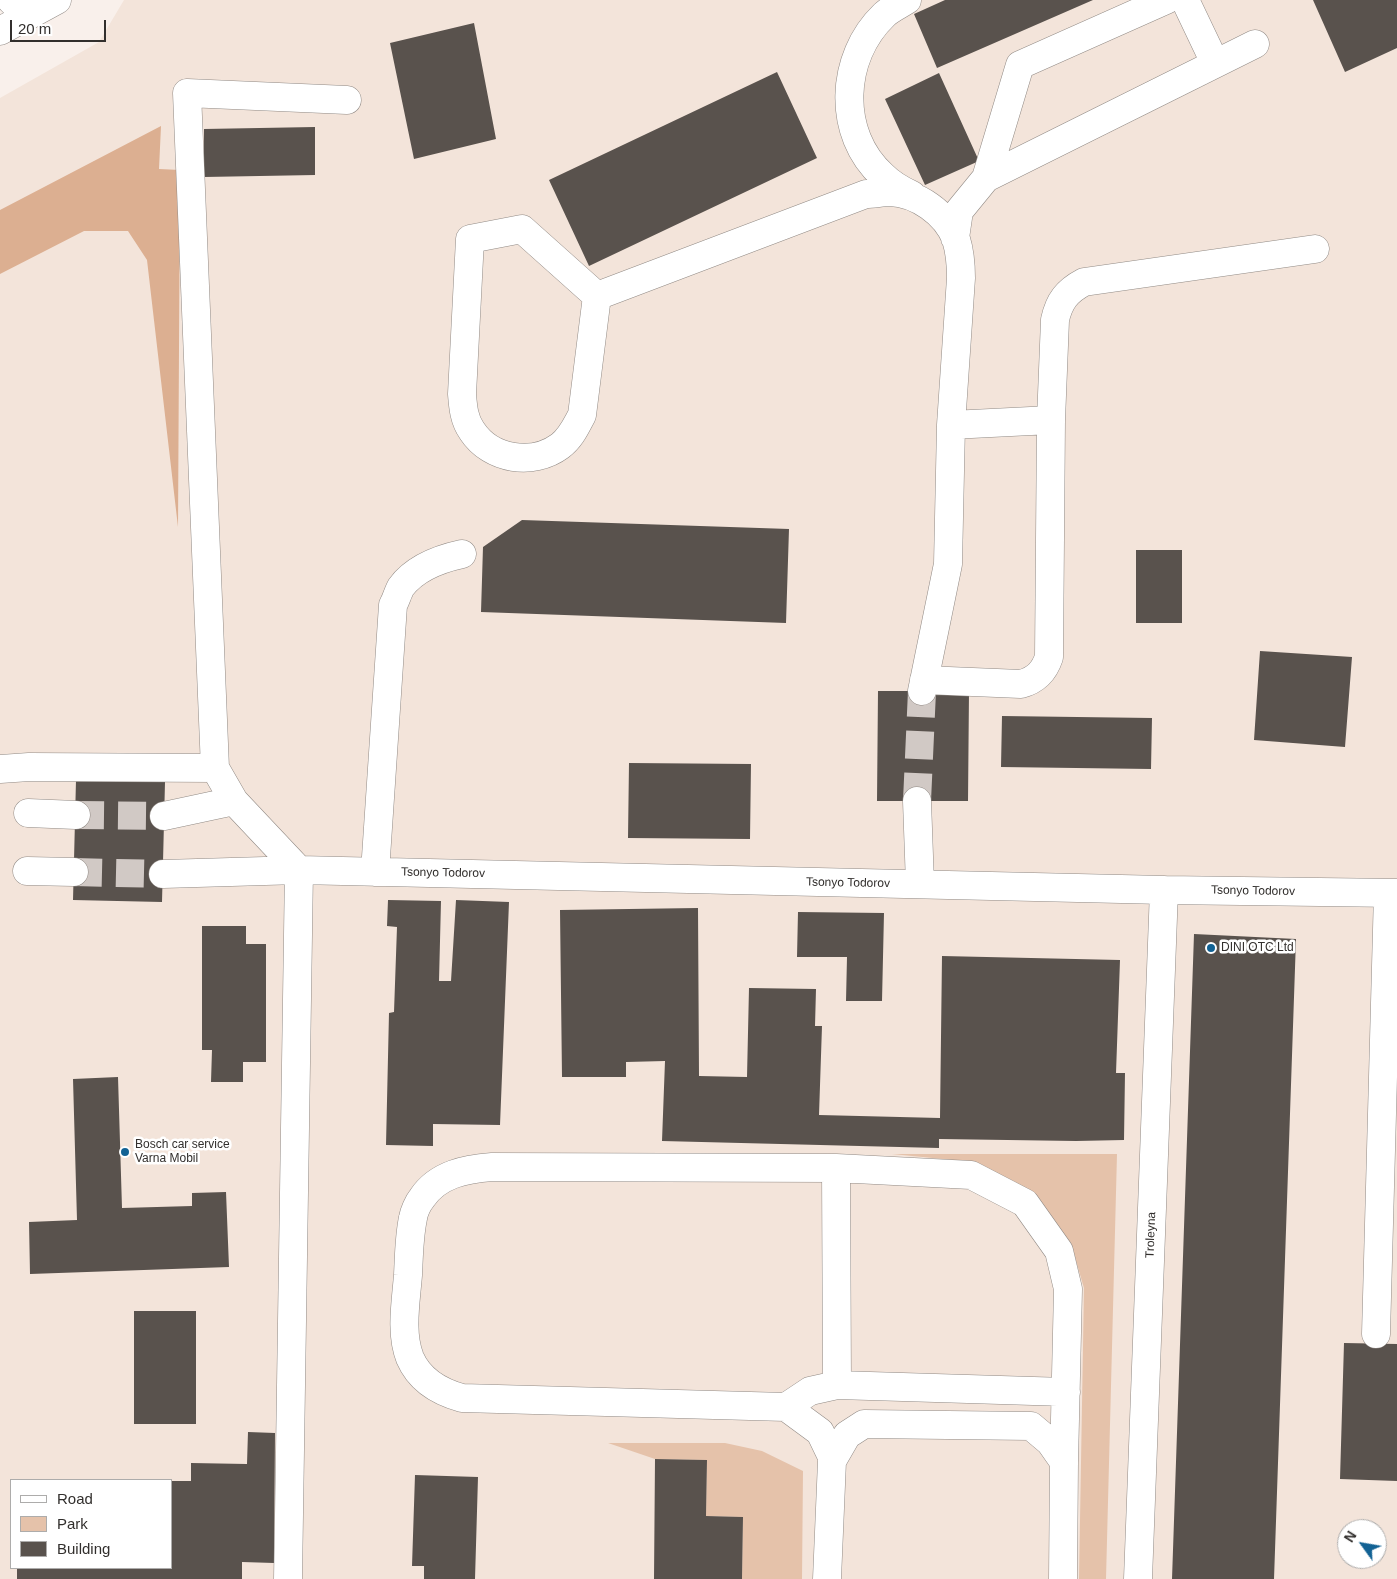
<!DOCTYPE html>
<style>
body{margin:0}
#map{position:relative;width:1397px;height:1579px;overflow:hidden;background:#f9f0eb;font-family:Helvetica,sans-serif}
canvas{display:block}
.legend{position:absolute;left:10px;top:1479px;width:162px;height:90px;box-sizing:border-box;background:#fff;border:1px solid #adacab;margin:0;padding:6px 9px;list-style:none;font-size:15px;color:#322f2d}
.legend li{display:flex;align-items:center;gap:10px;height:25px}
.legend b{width:25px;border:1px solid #adacab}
.north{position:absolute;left:1337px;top:1519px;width:50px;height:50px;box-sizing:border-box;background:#fff;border:1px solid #adacab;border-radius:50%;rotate:302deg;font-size:14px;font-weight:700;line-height:20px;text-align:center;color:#322f2d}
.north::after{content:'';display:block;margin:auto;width:18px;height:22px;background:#126294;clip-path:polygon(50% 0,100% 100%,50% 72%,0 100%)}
.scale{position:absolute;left:10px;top:20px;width:96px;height:22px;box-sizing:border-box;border:2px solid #322f2d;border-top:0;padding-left:6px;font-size:15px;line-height:18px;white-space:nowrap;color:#322f2d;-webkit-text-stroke:4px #fff;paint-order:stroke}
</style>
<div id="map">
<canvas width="1397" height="1579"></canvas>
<ul class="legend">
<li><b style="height:6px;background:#fff"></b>Road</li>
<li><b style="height:14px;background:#e5c2aa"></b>Park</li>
<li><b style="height:14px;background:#59524d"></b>Building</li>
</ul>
<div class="north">N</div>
<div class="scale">20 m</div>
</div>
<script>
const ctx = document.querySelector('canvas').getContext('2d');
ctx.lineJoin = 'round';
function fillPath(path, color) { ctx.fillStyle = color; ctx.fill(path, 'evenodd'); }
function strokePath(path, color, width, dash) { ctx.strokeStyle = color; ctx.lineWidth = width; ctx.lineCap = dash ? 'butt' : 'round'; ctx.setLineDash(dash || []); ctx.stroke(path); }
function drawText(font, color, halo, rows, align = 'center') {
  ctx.font = font + ' Helvetica,sans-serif'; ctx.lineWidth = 5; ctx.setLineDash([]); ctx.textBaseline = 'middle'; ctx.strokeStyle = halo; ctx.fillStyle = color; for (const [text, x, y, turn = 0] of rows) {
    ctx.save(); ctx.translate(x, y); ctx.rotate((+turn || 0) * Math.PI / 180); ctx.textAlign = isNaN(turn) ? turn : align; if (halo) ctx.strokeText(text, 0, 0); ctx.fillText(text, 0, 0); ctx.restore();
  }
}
fillPath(new Path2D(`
 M124,0H1397V1579H0V98L99,42ZM11,1480H171V1568H11ZM1347,1529H1377V1559H1347Z`), '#f3e4da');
fillPath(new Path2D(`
 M892,1154H1117L1106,1579H1079L1084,1288L1071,1244L1034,1194L973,1162Z
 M608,1443H725L762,1451L803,1471L802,1579H742L743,1517L706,1516L707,1460L655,1459Z`), '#e5c2aa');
fillPath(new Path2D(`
 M161,126L159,169L180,170L178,527L147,260L128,231H84L0,274V210Z`), '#dcaf91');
fillPath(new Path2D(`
 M945,0H1093L937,68L914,14Z
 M1313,0H1397V48L1345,72Z
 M474,23L496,139L414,159L390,43Z
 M777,72L817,158L589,266L549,180Z
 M939,73L979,161L925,185L885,99Z
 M315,127V175L204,177V129Z
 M522,520L789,529L786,623L481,612L483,547Z
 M1136,550H1182V623H1136Z
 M1260,651L1352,657L1345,747L1254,740Z
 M878,691H969L968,801H877Z
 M1002,716L1152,718L1151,769L1001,767Z
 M629,763L751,764L750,839L628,838Z
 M76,780L165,782L162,902L73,900Z
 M388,900L441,901L439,981H451L456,900L509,902L500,1125L433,1124V1146L386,1145L389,1013L394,1012L397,927L387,926Z
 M698,908L699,1076L747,1077L749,988L816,989L815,1026H822L819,1115L940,1118L942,956L1120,960L1116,1073H1125L1124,1140L1076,1141L939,1139V1148L662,1141L665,1061L626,1062V1077H562L560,910Z
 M798,912L884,913L882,1001H846L847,957H797Z
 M202,926H246V944H266V1062H243V1082H211L212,1050H202Z
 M1194,934L1296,939L1274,1579H1172Z
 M118,1077L122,1208L192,1206V1193L226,1192L229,1267L30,1274L29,1222L77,1220L73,1079Z
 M134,1311H196V1424H134Z
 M1344,1343L1397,1344V1481L1340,1479Z
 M248,1432L275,1433L274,1563L242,1562V1579H17V1568H171V1481H191V1463L247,1464Z
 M655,1459L707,1460L706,1516L743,1517L742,1579H654Z
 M415,1475L478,1477L475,1579H424V1566H412Z`), '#59524d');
strokePath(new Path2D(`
 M917,801L922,691
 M76,815L164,816
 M74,872L163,874`), '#d1c9c5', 28, [28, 14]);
const minor = new Path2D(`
 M11,0L27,16
 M907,0C899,5 890,9 884,15C840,57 836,134 883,176C891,184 901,190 912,195
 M1185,0L1215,63
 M986,178L1020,65L1166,0
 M955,238L959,211L986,178L1255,44
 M597,296L582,415C576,426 571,438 560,446C533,466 491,460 472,431C464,420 463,407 462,394L470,239L522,229L597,296L866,194C874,194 882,192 890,192C917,193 946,213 956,239C960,252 961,264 961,278L951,425L948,564L922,691
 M951,425L1051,420
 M924,680L1021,684C1036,680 1044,672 1049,657L1051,420L1055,320C1059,301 1067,291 1084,282L1315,249
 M0,769L29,767L215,768
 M917,801L920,884
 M28,813L76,815
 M164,816L234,801
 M27,871L74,872
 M375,872L393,605C396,600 398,592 401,587C415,568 439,559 462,554
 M163,874L299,870L1164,890L1397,893
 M836,1168L837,1385
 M1376,1334L1388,893
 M786,1407L810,1391L837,1385L1066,1392
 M833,1459L820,1432L786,1407L462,1398C440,1392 420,1381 410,1358C400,1333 406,1301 408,1275C409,1256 409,1237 413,1218C414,1212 418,1203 422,1198C438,1174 466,1169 492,1167L836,1168L971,1175L1025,1203L1059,1251L1068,1289L1064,1462
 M288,1579L299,870L234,801L215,768L187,93L347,100
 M827,1579L832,1461L847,1435L864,1424L1031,1426L1050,1442L1064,1462L1063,1579
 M1138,1579L1164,890`);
const major = new Path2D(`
 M0,31L57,0`);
strokePath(minor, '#918a85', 29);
strokePath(major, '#918a85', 29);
strokePath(minor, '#fff', 28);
strokePath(major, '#fff', 28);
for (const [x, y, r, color] of [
 [1211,948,5,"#126294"],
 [125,1152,5,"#126294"]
]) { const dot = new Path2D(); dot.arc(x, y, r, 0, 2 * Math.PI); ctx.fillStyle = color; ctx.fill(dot); strokePath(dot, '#fff', 2); }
drawText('12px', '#322f2d', '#fff', [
 ["Tsonyo Todorov",443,873,1],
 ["Tsonyo Todorov",848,883,1],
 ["Tsonyo Todorov",1253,891,1],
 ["Troleyna",1151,1235,-88]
]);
drawText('12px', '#322f2d', '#fff', [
 ["DINI OTC Ltd",1221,948],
 ["Bosch car service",135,1145],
 ["Varna Mobil",135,1159]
], 'left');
</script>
